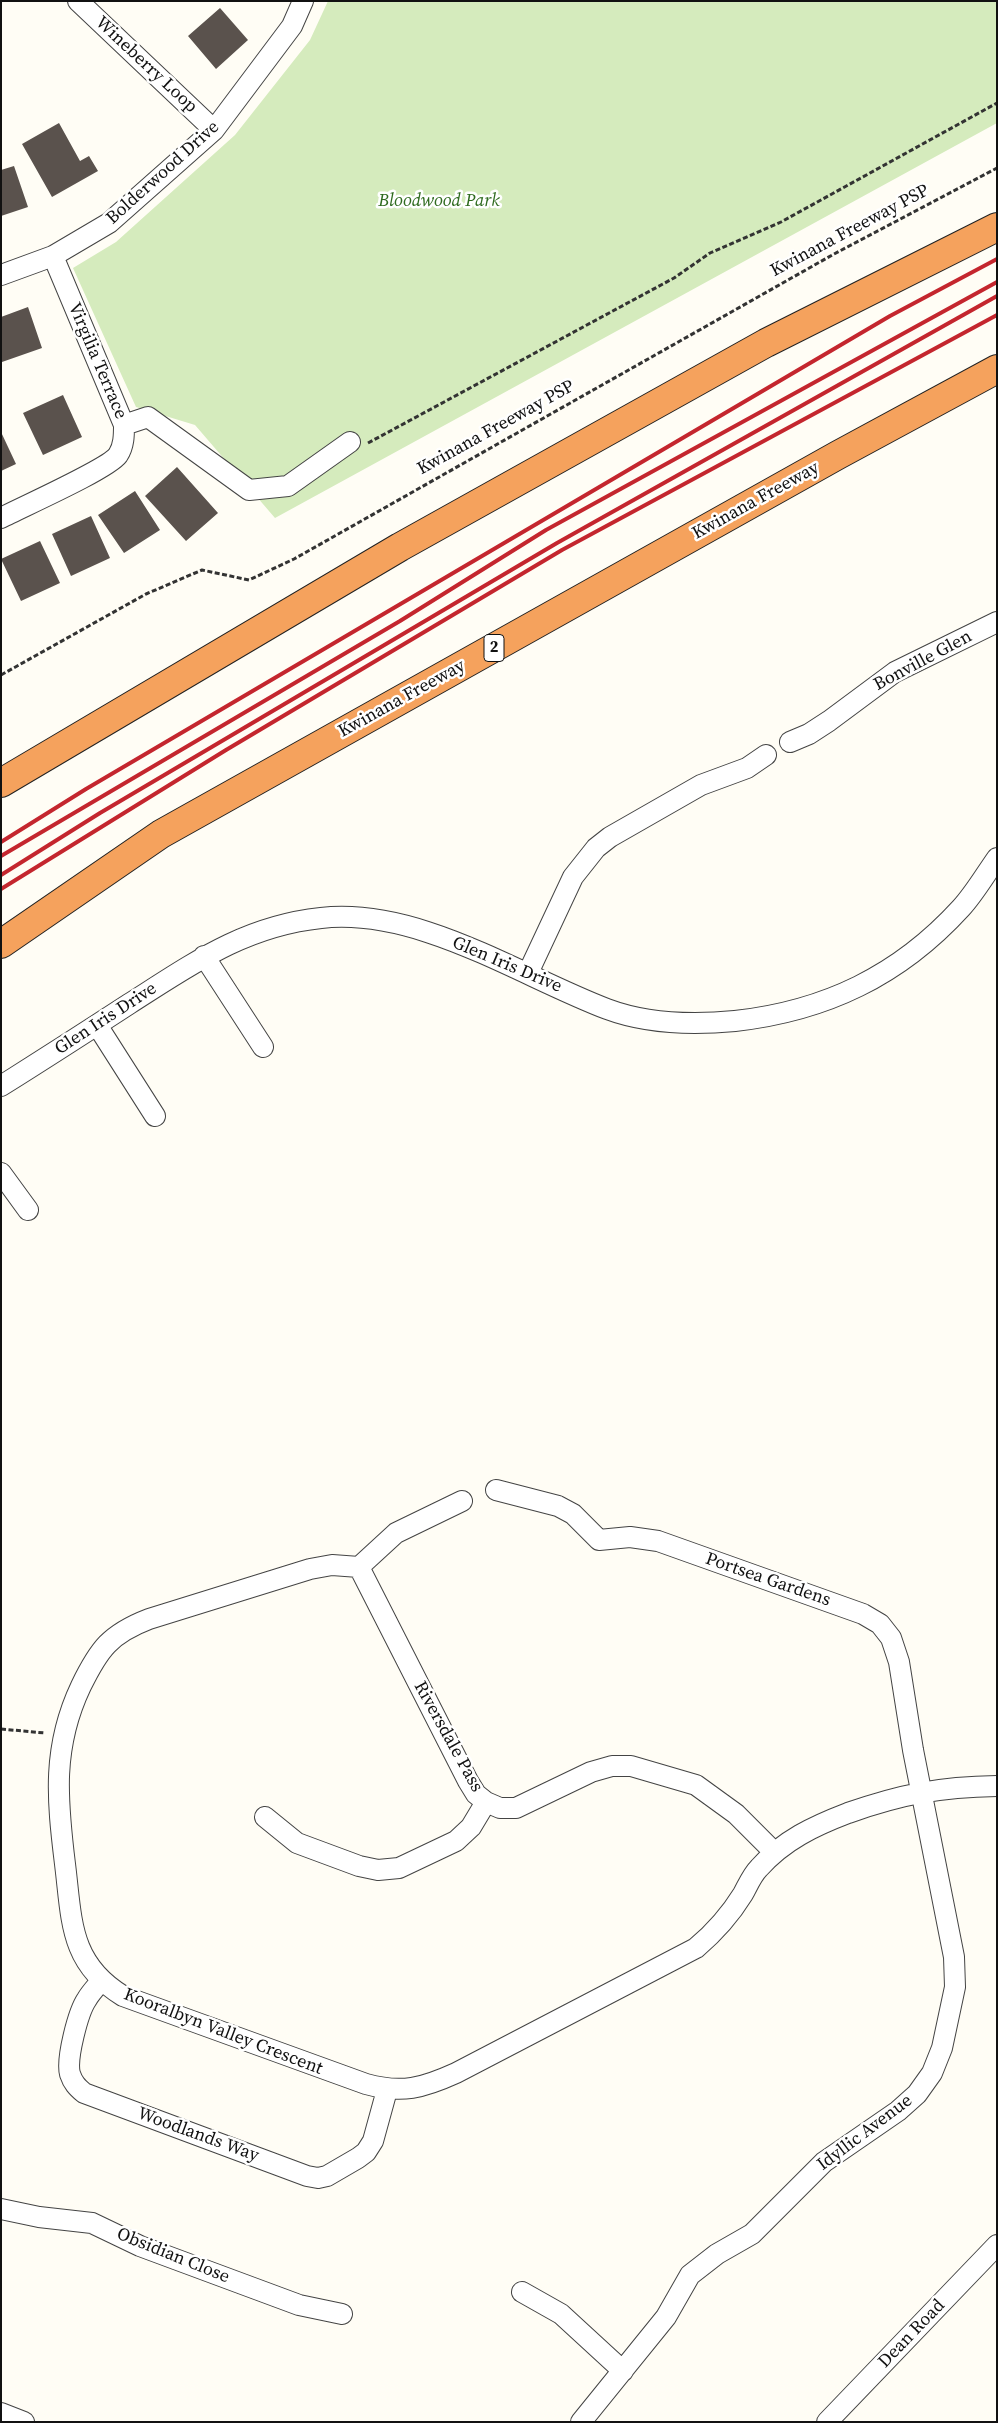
<!DOCTYPE html>
<style>
body{margin:0}
#map{position:relative;width:998px;height:2423px;overflow:hidden;background:#fffdf5;font-family:"Source Serif 4",serif}
canvas{display:block}
.frame{position:absolute;inset:0;border:2px solid #111;pointer-events:none}
</style>
<div id="map">
<canvas width="998" height="2423"></canvas>
<div class="frame"></div>
</div>
<script>
const ctx = document.querySelector('canvas').getContext('2d');
ctx.lineJoin = 'round';
function fillPath(path, color) { ctx.fillStyle = color; ctx.fill(path, 'evenodd'); }
function strokePath(path, color, width, dash) { ctx.strokeStyle = color; ctx.lineWidth = width; ctx.lineCap = dash ? 'butt' : 'round'; ctx.setLineDash(dash || []); ctx.stroke(path); }
function drawText(font, color, halo, rows, align = 'center') {
  ctx.font = font + ' "Source Serif 4",serif'; ctx.lineWidth = 5; ctx.setLineDash([]); ctx.textBaseline = 'middle'; ctx.strokeStyle = halo; ctx.fillStyle = color; for (const [text, x, y, turn = 0] of rows) {
    ctx.save(); ctx.translate(x, y); ctx.rotate((+turn || 0) * Math.PI / 180); ctx.textAlign = isNaN(turn) ? turn : align; if (halo) ctx.strokeText(text, 0, 0); ctx.fillText(text, 0, 0); ctx.restore();
  }
}
fillPath(new Path2D(`
 M328,1H997V123L275,518L195,425L136,407L73,268L116,242L235,135L310,40Z`), '#d5ebbd');
fillPath(new Path2D(`
 M220,8L248,40L216,69L188,36Z
 M59,123L80,161L89,156L98,171L52,197L22,144Z
 M14,166L28,207L1,216V170Z
 M28,307L42,348L2,362L1,317Z
 M63,395L82,437L43,455L23,413Z
 M1,432L16,464L1,471Z
 M177,467L218,513L186,541L145,496Z
 M135,491L160,530L124,553L98,515Z
 M91,516L110,558L71,576L52,534Z
 M40,541L60,583L21,601L1,559Z`), '#5a524d');
const minor = new Path2D(`
 M78,1L214,130
 M1,275L53,256L109,223L214,130L292,26L303,1
 M124,425L148,417L249,490L288,486L350,442
 M1,518C22,507 108,469 118,455C124,446 124,435 124,425L53,256
 M790,742L809,734L829,721L895,672L997,622
 M204,956L263,1047
 M528,973L573,877L596,848L610,837L701,785L747,768L766,755
 M97,1025L155,1116
 M1,1086C44,1059 86,1032 129,1004C192,964 244,926 321,918C418,907 520,976 607,1009C647,1024 693,1025 735,1021C825,1011 899,976 961,908C974,894 985,875 997,858
 M1,1173L28,1210
 M496,1490L558,1506L573,1514L599,1540L630,1537L658,1541L863,1614L880,1624L891,1638L899,1662L913,1750L954,1957L955,1987L942,2048L932,2073L917,2094L898,2111L824,2162L752,2234L717,2254L690,2275L666,2317L581,2422
 M359,1567L332,1565L310,1569L149,1619C110,1634 99,1649 81,1686C52,1747 57,1799 65,1864C72,1920 69,1963 123,1996L366,2084C402,2094 423,2088 456,2073L696,1948C715,1932 730,1915 743,1894C748,1885 752,1875 759,1868C784,1840 814,1826 848,1813C902,1794 940,1787 997,1786
 M359,1567L468,1781L476,1794L486,1802L500,1808H516L591,1772L612,1766H631L696,1785L736,1814L774,1852
 M359,1567L396,1533L462,1501
 M265,1817L297,1843L359,1866L378,1870L399,1868L456,1841L471,1827L486,1802
 M102,1980C97,1986 91,1992 87,1999C78,2012 66,2059 70,2074C73,2083 77,2087 84,2093L307,2176L318,2178L327,2176L358,2158L366,2152L373,2141L387,2090
 M1,2209L39,2217L92,2223L140,2246L299,2305L342,2314
 M522,2292L561,2314L623,2371
 M1,2413L24,2422
 M827,2422L997,2245`);
const highway = new Path2D(`
 M1,783L400,547L766,343L997,227
 M1,944L161,834L838,455L997,369`);
strokePath(minor, '#444', 22);
strokePath(highway, '#222', 30);
strokePath(new Path2D(`
 M368,443L674,278L710,253L781,222L997,103
 M1,675L146,594L202,570L249,580L294,559L834,254L997,168
 M1,1729L45,1733`), '#333', 3, [5, 2.5]);
strokePath(minor, '#fff', 20);
strokePath(highway, '#f5a25d', 28);
strokePath(new Path2D(`
 M1,842L86,789L890,316L997,259
 M1,856L400,621L546,530L997,282
 M1,875L100,813L557,543L997,296
 M1,889L226,750L562,550L997,315`), '#c4262e', 4);
for (const [x, y, w] of [
 [494,648,20]
]) { const box = new Path2D(); box.roundRect(x - w / 2, y - 13.5, w, 27, 4); ctx.fillStyle = '#fff'; ctx.fill(box); strokePath(box, '#111', 1); }
drawText('bold 16px', '#111', null, [
 ["2",494,648]
]);
drawText('18px', '#111', '#fff', [
 ["Wineberry Loop",146,65,43],
 ["Bolderwood Drive",163,173,-42],
 ["Kwinana Freeway PSP",850,231,-28],
 ["Virgilia Terrace",97,361,67],
 ["Kwinana Freeway PSP",496,428,-29],
 ["Kwinana Freeway",756,501,-29],
 ["Bonville Glen",923,661,-28],
 ["Kwinana Freeway",402,699,-29],
 ["Glen Iris Drive",507,965,23],
 ["Glen Iris Drive",106,1019,-33],
 ["Portsea Gardens",768,1580,19],
 ["Riversdale Pass",448,1737,61],
 ["Kooralbyn Valley Crescent",223,2032,21],
 ["Idyllic Avenue",865,2133,-37],
 ["Woodlands Way",198,2135,20],
 ["Obsidian Close",173,2256,22],
 ["Dean Road",912,2334,-46]
]);
drawText('italic 18px', '#2f6b1f', '#fff', [
 ["Bloodwood Park",439,201]
]);
</script>
